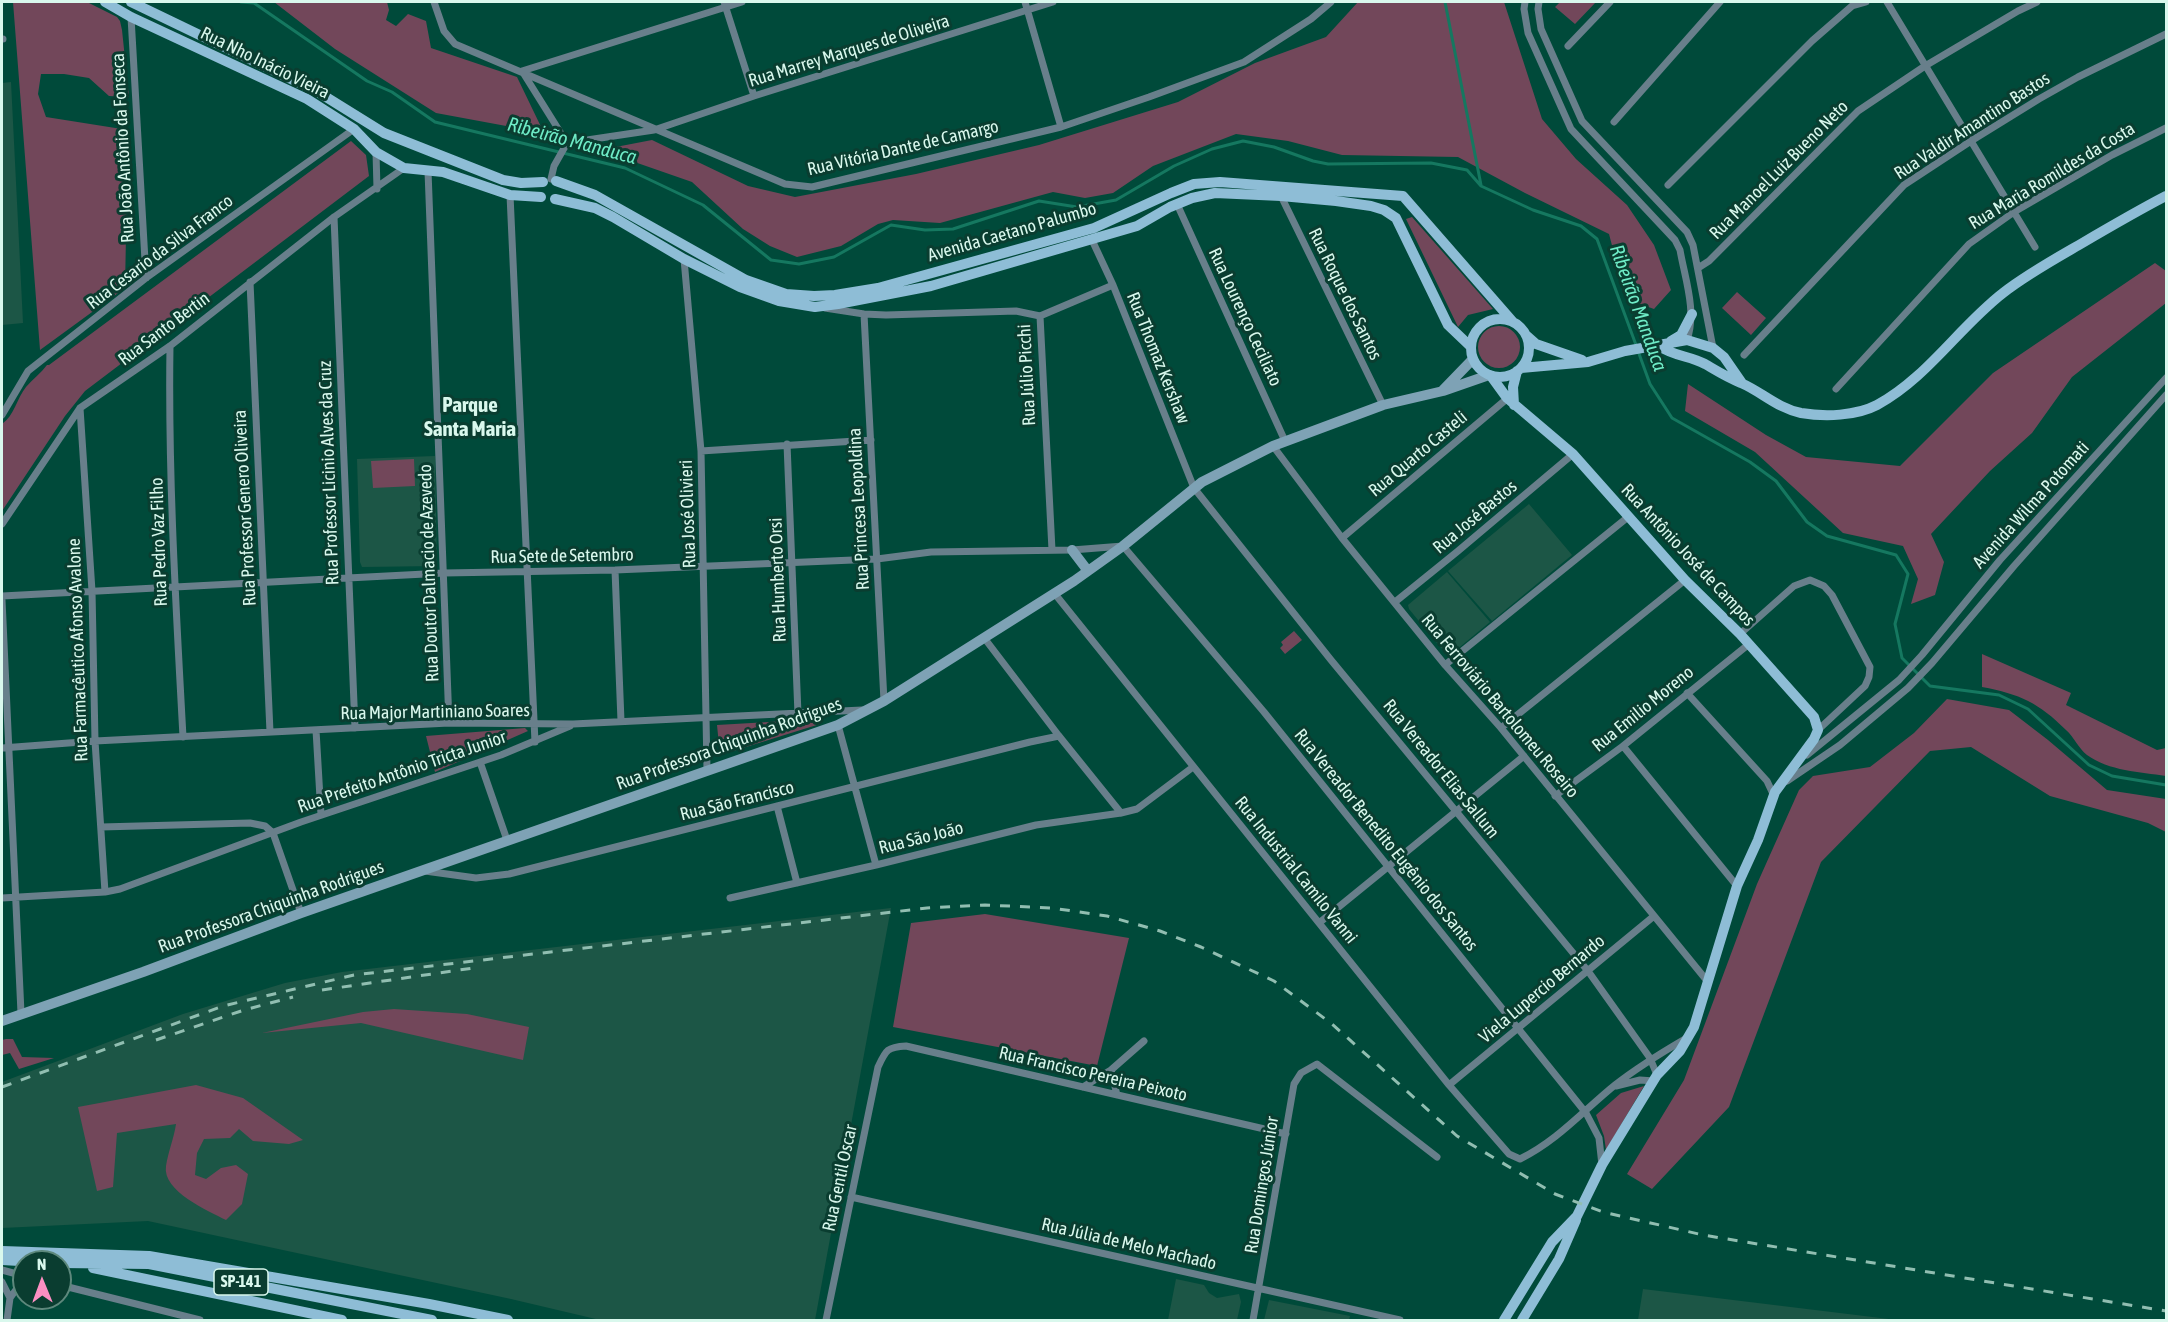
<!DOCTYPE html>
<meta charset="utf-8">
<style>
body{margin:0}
#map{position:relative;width:2168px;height:1322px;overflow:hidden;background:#004a3a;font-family:"Asap Condensed",sans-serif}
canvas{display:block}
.frame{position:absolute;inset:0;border:3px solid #d9f8ed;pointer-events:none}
.north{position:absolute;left:12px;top:1250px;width:60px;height:60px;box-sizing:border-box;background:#0a3d30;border:2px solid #5d887c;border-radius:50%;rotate:359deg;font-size:16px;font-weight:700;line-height:24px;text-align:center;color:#d9f8ed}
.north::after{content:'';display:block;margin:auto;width:21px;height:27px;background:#fc8fc2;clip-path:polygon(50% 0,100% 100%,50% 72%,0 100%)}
</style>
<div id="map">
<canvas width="2168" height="1322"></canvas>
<div class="frame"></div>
<div class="north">N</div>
</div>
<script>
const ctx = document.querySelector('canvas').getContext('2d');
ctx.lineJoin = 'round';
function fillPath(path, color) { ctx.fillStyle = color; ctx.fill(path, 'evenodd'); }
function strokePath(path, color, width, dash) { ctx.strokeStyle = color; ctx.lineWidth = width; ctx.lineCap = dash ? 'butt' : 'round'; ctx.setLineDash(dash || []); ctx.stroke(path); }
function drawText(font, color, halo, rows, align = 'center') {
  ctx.font = font + ' "Asap Condensed",sans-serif'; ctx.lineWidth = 6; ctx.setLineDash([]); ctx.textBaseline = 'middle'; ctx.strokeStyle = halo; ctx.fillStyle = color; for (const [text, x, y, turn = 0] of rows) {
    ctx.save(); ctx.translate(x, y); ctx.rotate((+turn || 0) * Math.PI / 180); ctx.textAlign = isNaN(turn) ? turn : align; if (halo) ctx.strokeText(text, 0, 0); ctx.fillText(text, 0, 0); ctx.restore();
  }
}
fillPath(new Path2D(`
 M11,82L23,323L2,325V83Z
 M435,456L437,566L362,567L360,562L357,459Z
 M1529,504L1572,555L1492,621L1448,571Z
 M1447,572L1490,622L1455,651H1449L1441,648L1409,609L1408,605Z
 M891,908L815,1320H600L511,1299L148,1221L2,1228V1082L183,1014L285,983L342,972Z
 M1176,1279L1204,1285L1209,1293L1217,1298L1239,1294L1241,1302L1237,1320H1168Z
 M1643,1289L1897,1320H1638Z
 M1269,1300L1350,1316L1349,1320H1264Z`), '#1c5646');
fillPath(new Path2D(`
 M13,2H87L117,17L120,21L122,30L129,97L109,96L89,78L64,74H41L38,94L46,117L128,130L125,288L40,350Z
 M274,2H387L389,10L386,20L396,26L408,14L426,21L431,48L517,77L544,133L436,113L335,49Z
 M1358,2H1504L1542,119L1576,159L1627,205L1654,245L1671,290L1654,309L1626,299L1609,234L1525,193L1458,157L1342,155L1288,141L1236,134L1153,166L1113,193L1085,198L1053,192L940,223L893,220L878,224L841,246L797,257L770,246L743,229L692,182L600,150L652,140L748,186L795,197L916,174L1039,145L1178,102L1255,63L1326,37Z
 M1560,2H1596L1575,24L1555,7Z
 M351,141L366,155L369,176L85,391L65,416L2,511V424C14,416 17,398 26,387C33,379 41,373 47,365H49Z
 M1412,217L1493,309L1468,315L1458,327L1406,219Z
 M2155,263L2166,271V303L2072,377L2032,433L1990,471L1931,534L1944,562L1935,595L1911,604L1918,579L1903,546L1843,533L1755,452L1685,411L1688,384L1766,435L1806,457L1900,466L1993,373Z
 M1737,292L1766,318L1751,335L1722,308Z
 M1478 347a21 21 0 1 1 42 0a21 21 0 1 1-42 0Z
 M414,459L415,486L373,488L371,461Z
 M1294,631L1302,640L1285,654L1280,648L1283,645L1281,642Z
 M1982,654L2071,693L2066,705L2157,750L2166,748V776C2140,772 2109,771 2087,755C2079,749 2074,737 2066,730C2039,703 2020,694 1982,687Z
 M1947,699L2009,710L2048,740L2107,790L2166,799V832L2148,823L2050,796L1971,747L1930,751L1821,862L1729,1107L1652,1189L1627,1174L1684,1080L1757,884L1799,790L1813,776L1870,767L1914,733Z
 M821,719L820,724L720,755L717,725Z
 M525,728L528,731L435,772L426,736Z
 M985,914L1129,938L1097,1066L893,1027L911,923Z
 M394,1009L467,1014L529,1027L523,1060L361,1023L262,1033L363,1012Z
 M6,1039H13L22,1057L54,1058L19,1069L10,1053L2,1055V1040Z
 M196,1085L243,1098L303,1140L289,1144L253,1141L239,1129L230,1138L204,1139L197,1153L195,1175L206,1179L221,1168L236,1165L248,1174L242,1204L226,1220C208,1211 162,1191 166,1166C168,1152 174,1138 176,1124L117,1133L113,1187L97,1191L78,1107Z
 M1644,1086L1606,1150L1604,1136L1596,1115L1621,1093Z`), '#72475a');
strokePath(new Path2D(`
 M241,2L254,3L367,81L392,92L435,122L625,168L703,205L771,260L799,264L834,257L891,225L925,230L953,229L1039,201L1077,207L1116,200L1174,166L1212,149L1243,141L1274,147L1313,161L1328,164L1431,163L1467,170L1481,186L1533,210L1581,226L1597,239L1636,345
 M1445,2L1481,185
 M1638,351L1650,384L1672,418L1750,462L1776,481L1807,522L1827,536L1896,555L1908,574L1895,624L1902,658L1930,686L1999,695L2028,709L2089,765L2112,776L2166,785`), '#157860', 3);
strokePath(new Path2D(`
 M434,2L444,31L455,44L785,184L812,187L1061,127L1149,97L1244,62L1311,19L1331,2
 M724,2L754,96
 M1025,2L1061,127
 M1525,2L1524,9L1528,33L1571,129L1675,240L1680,250C1685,279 1697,311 1687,340
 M1539,2L1538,9L1541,29L1582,121L1687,232L1693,245L1713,348
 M1887,2L2035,247
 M131,17L146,278
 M2,39H3
 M1568,46L1610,2
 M1614,122L1720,2
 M567,143L654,130L754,96L1053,2
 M567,143L522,71L742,2
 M376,152L377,189
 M428,171L449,723
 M551,179L554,166L567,143
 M1668,185L1812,41L1852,6L1866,2
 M510,195L535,742
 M1281,196L1383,405
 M1177,204L1285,441
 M334,217L355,728
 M1092,240L1113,285L1194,488L1331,660L1588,971L1650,1058L1657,1075
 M684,259L701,451L707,770
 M1698,268L1709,261L1858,111L1925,66L2018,11L2037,2
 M250,282L270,732
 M825,308L864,314L886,315L1016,311L1040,316L1052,550
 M864,314L884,701
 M1040,316L1113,285
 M170,346C168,476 176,607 183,737
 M1744,355L1904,185L1971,141L2039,99L2078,77L2166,34
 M1836,389L1969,244L2014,212L2112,155L2166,128
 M80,408L92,591L95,741L105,892
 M2,415L28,371L146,278L354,129
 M787,444L798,714
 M1273,446L1342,538L1445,665L1501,728L1708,982
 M701,451L871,440
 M2,524L80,408L170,346L334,217L404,168
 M1342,538L1509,397
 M615,570L621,721
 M1055,594L1449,1085L1509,1154L1520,1159C1557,1141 1584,1110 1615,1085C1638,1067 1661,1053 1685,1039
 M2,596L444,573L615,570L877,559L931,552L1072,550L1123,546L1264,712L1586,1113L1599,1138L1602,1165
 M2,600L21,1013
 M1395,602L1458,551L1573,454
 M1740,634L1794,586L1810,580L1824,586L1832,595L1870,667L1869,677L1865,686L1818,730
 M985,639L1059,736L1121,813
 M1445,665L1628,517
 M1687,693L1767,781L1774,796
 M838,725L876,865
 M1501,728L1685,580
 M316,730L321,815
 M1623,746L1737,886
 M2,748L95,741L449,723L573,724L862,710
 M1807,755L1899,680L1922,655L2000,560L2166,378
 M480,762L507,840
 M1787,781L1840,745L1908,688L1932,663L2014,566L2166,395
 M1555,796L1623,746L1749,644
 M777,806L797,883
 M101,827L250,823L265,826L273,833L301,913
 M425,871L476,878L509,874L1030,742L1059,736
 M2,898L105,892L120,889L301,822L501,755L570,726
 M730,898L876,865L1036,825L1121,813L1137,809L1193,767
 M1319,923L1524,756
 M1111,1070L1144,1041
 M1449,1085L1654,916
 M1616,1086L1640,1080L1654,1081
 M1083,1087L1111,1070L1117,1095
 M851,1197L1400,1320
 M2,1270L24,1276
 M2,1282L10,1298L18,1287L24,1286
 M60,1285L200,1320
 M7,1320L10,1298
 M826,1320L878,1067C886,1050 887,1047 906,1046L1286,1134
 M1253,1320L1294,1084L1301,1073L1317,1064L1437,1157`), '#687f8b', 7);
strokePath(new Path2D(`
 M1443,390L1473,359
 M1072,550L1088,571
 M2,1021L143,972L301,913L838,725L884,701L1074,581L1123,546L1202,482L1273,446L1383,405L1443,391L1489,375`), '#7ea2b5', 10);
strokePath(new Path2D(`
 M105,2L131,17L307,99L354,129L376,152L404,168L443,172L510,195L541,197
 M131,2L318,92L384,133L503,180L521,183L543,182
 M556,181L595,195L746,280L786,294L814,296L835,295L878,288L1094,228L1171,193L1194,184L1220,182L1403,196L1513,322
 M555,199L595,208L613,217L684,259L740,287L779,301L815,307L838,304L931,286L1137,226L1170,207L1192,198L1215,193L1281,196L1336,201L1371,206L1384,210L1396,218L1448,325L1470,346
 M1471 348a29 29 0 1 1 58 0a29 29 0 1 1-58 0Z
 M1527,336L1536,344L1582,360
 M1671,341L1681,335L1692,314
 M1659,346C1673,356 1690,356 1705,364C1717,371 1728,378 1741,383C1762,392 1777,408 1801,413C1825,417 1856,416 1877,405C1927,378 1959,327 2003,293C2026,275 2053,260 2079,245C2108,228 2137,211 2166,196
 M1521,368L1588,362L1625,351L1687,340L1713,348L1724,357L1742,383
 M1491,376L1507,398L1573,454L1685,580L1740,634L1814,717L1818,730L1814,739L1775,792L1758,840L1737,886L1694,1027L1680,1051L1657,1075L1602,1165L1577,1216L1552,1242L1504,1320
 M1514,405L1513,387L1517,371
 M2,1251L149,1256L429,1304L508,1320
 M2,1260L37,1262
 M60,1263L149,1264L432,1320
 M93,1268L342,1320
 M1522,1320L1559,1259L1576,1220`), '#8ebdd6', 10);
strokePath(new Path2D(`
 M322,990L480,967
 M156,1040L244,1010L293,997
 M2,1087L223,1006L354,975L927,908L985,905L1052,908L1107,916L1160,931L1201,947L1274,981L1332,1024L1457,1136L1555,1194L1603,1212L1703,1235L2166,1311`), '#91beb1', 3, [10, 10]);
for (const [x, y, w] of [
 [241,1282,54]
]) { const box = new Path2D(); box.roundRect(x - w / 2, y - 13, w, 26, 4.5); ctx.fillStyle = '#0a3d30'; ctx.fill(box); strokePath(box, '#d9f8ed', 1.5); }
drawText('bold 16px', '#d9f8ed', null, [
 ["SP-141",241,1282]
]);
drawText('18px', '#d9f8ed', '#0a3d30', [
 ["Rua Marrey Marques de Oliveira",849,51,-17],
 ["Rua Nho Inácio Vieira",265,63,26],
 ["Rua Valdir Amantino Bastos",1972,126,-33],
 ["Rua João Antônio da Fonseca",123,148,-93],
 ["Rua Vitória Dante de Camargo",903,148,-13],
 ["Rua Manoel Luiz Bueno Neto",1779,170,-45],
 ["Rua Maria Romildes da Costa",2052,176,-31],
 ["Avenida Caetano Palumbo",1012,232,-16],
 ["Rua Cesario da Silva Franco",160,252,-37],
 ["Rua Roque dos Santos",1345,294,64],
 ["Rua Lourenço Ceciliato",1245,317,65],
 ["Rua Santo Bertin",164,329,-37],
 ["Rua Thomaz Kershaw",1158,358,68],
 ["Rua Júlio Picchi",1027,375,-93],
 ["Rua Quarto Casteli",1418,454,-40],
 ["Rua Professor Licinio Alves da Cruz",329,473,-92],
 ["Avenida Wilma Potomati",2031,505,-48],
 ["Rua Professor Genero Oliveira",245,508,-93],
 ["Rua Princesa Leopoldina",859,509,-93],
 ["Rua José Olivieri",688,514,-92],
 ["Rua José Bastos",1475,517,-40],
 ["Rua Pedro Vaz Filho",159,542,-92],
 ["Rua Antônio José de Campos",1688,555,47],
 ["Rua Sete de Setembro",562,556,-1],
 ["Rua Doutor Dalmacio de Azevedo",429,573,-92],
 ["Rua Humberto Orsi",778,580,-92],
 ["Rua Farmacêutico Afonso Avalone",78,650,-92],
 ["Rua Ferroviário Bartolomeu Roseiro",1500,706,50],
 ["Rua Emilio Moreno",1643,709,-39],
 ["Rua Major Martiniano Soares",435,712,-1],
 ["Rua Professora Chiquinha Rodrigues",729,744,-20],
 ["Rua Vereador Elias Sallum",1441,769,51],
 ["Rua Prefeito Antônio Tricta Junior",402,772,-19],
 ["Rua São Francisco",737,801,-14],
 ["Rua São João",921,838,-14],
 ["Rua Vereador Benedito Eugênio dos Santos",1386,840,51],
 ["Rua Industrial Camilo Vanni",1296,870,51],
 ["Rua Professora Chiquinha Rodrigues",271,907,-20],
 ["Viela Lupercio Bernardo",1542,989,-40],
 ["Rua Francisco Pereira Peixoto",1093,1074,13],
 ["Rua Gentil Oscar",840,1178,-78],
 ["Rua Domingos Júnior",1262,1185,-81],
 ["Rua Júlia de Melo Machado",1129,1244,13]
]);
drawText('italic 20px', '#6eebc6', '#0a3d30', [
 ["Ribeirão Manduca",572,141,15],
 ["Ribeirão Manduca",1638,308,70]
]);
drawText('bold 21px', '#d9f8ed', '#0a3d30', [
 ["Parque",470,405],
 ["Santa Maria",470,429]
]);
</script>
